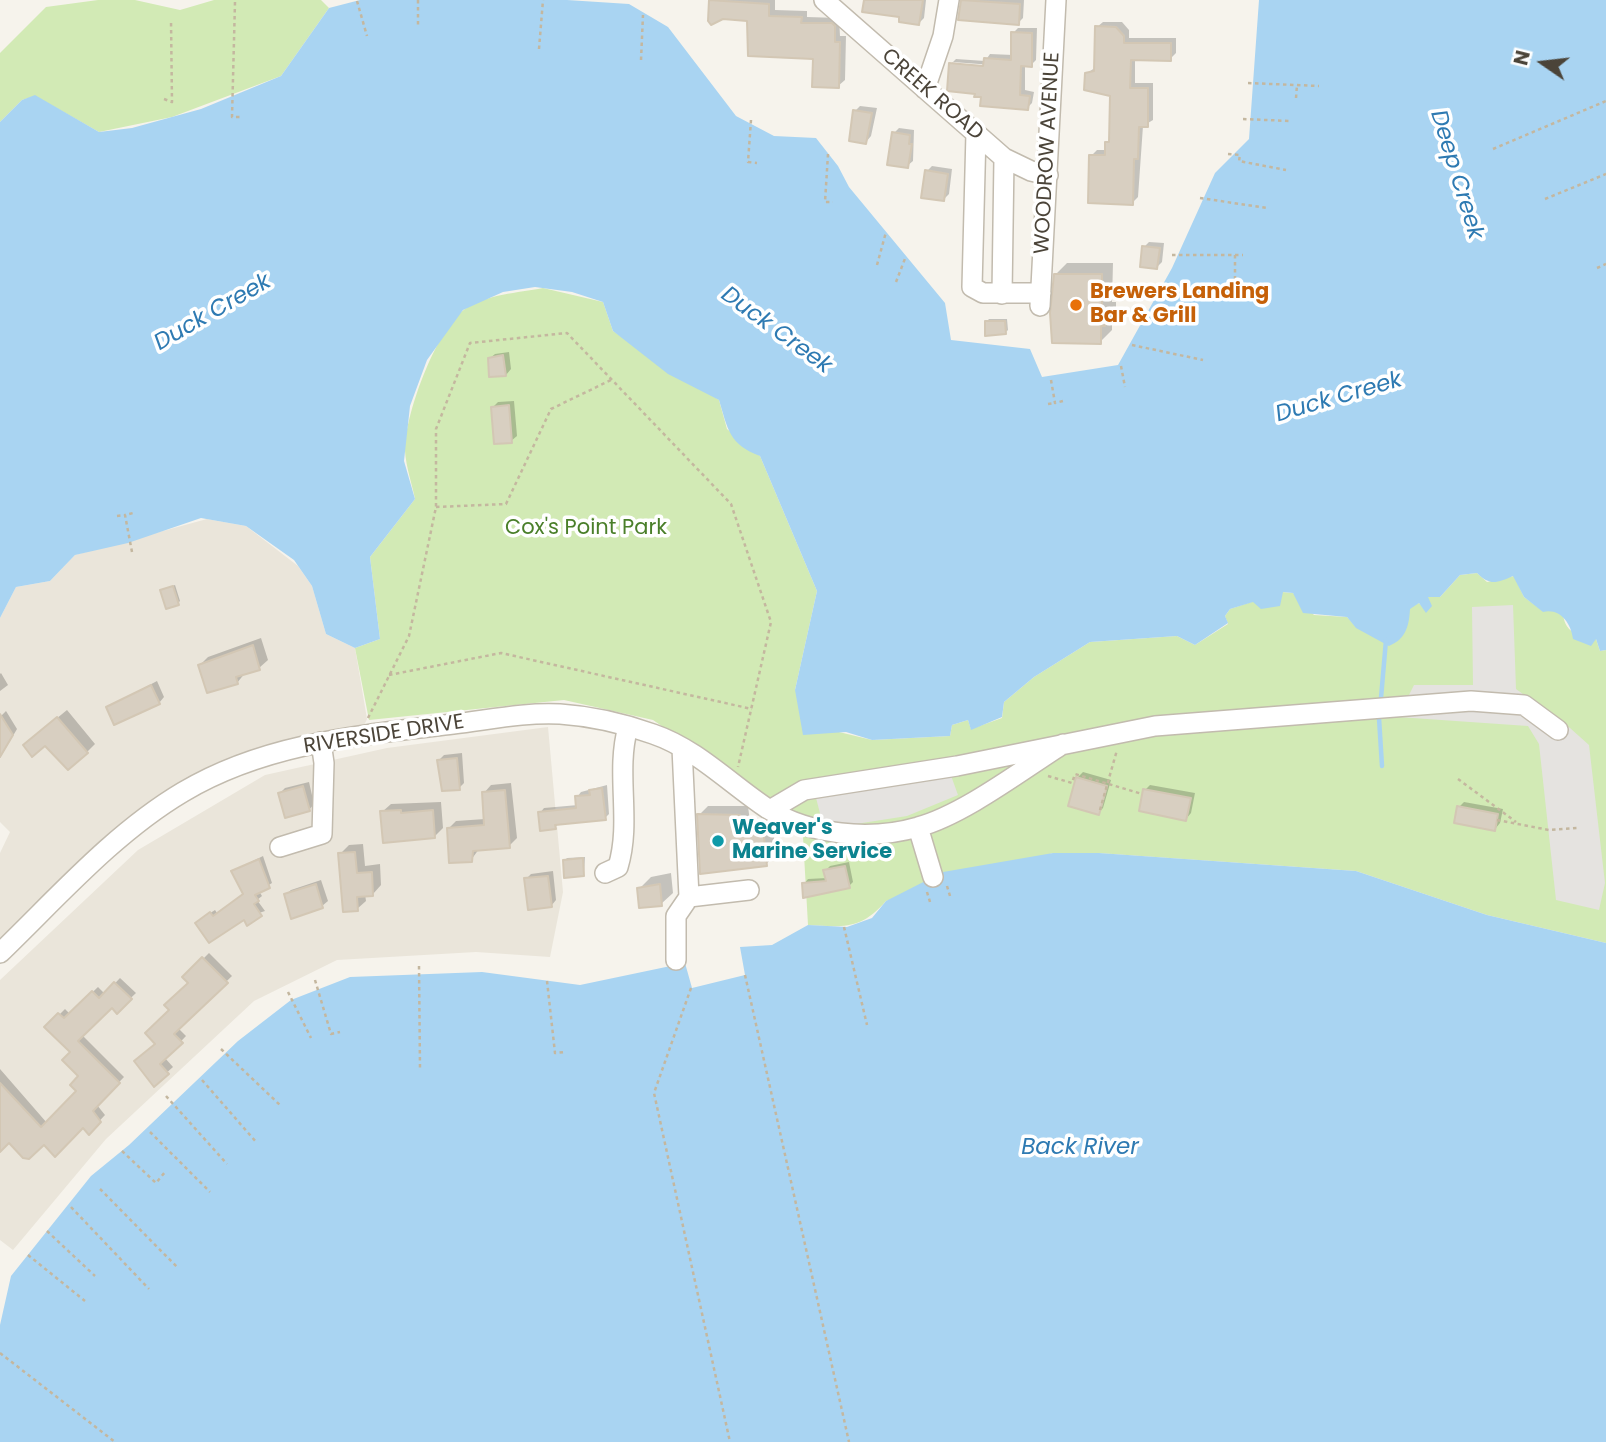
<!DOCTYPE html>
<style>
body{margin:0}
#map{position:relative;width:1606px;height:1442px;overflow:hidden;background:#f6f3ec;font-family:Poppins,sans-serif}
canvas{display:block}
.north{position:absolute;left:1508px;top:28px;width:70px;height:70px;-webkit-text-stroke:5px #fff;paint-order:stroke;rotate:284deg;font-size:19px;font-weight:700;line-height:28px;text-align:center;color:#4b4439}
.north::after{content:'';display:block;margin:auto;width:24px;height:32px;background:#4b4439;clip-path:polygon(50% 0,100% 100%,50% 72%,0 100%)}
</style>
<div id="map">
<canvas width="1606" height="1442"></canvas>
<div class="north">N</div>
</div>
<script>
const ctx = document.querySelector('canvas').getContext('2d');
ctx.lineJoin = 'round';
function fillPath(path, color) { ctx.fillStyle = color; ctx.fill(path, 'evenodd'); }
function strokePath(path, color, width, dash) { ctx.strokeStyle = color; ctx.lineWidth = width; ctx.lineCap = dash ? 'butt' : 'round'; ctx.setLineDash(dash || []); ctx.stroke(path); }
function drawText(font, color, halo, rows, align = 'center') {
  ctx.font = font + ' Poppins,sans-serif'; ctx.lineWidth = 7; ctx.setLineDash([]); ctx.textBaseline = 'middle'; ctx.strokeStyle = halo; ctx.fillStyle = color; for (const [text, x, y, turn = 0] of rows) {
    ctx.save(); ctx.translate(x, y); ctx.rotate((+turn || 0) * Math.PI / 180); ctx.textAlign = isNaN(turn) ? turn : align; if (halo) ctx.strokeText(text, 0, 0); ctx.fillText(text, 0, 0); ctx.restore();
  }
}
fillPath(new Path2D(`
 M207,519L246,526L298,566L312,586L326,634L355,648L367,719L359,736L310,744L151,809L0,953V853L10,832L0,822V618L16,587L50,581L75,555Z
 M548,727L563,892L550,957L476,952L337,960L254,1001L106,1139L13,1250L0,1240V980L138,850L265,775L387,748Z`), '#eae5da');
fillPath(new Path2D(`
 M98,0H135L180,10L214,0H321L329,8L281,76L172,117L99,132L35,96L22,100L0,122V53L46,7Z
 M543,288L603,302L613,331L719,400L727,429L760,456L817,591L795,690L839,732L872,740L950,736L952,725L968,720L971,729L1002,718L1004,702L1034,677L1090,642L1177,636L1195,645L1228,624L1225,616L1230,609L1282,592L1293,593L1314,615L1347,617L1357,628L1419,603L1427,612V597L1431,595L1440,597L1460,575L1477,573L1487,582L1514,576L1524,597L1543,611L1554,610L1563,615C1566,634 1579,635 1596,639L1600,651L1606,650V943L1487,915L1356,871L1098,853H1053L886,901C861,930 843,927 808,925L803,837L785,827L751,787L653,720L564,700L369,720L355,648L380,639L370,557L415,499C412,484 406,467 405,451C404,417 436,329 465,309C488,294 517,293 543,288Z`), '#d2eab5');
fillPath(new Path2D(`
 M1513,605L1516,689L1570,728L1589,745L1605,883L1599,910L1556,900L1539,744L1528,726L1398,717L1414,685H1473L1472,607Z
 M949,770L958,795L907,816L843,826L822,821L815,794Z`), '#e5e3e0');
fillPath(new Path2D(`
 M360,0H567L629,4L668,27L736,116L774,136L816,138L838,166L849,187L945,303L951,340L1030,349L1042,377L1118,365L1172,268L1215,173L1249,139L1259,0H1606V650L1600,651L1596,639L1591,646L1573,639C1571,623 1560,608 1543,612L1524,597L1513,576C1497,583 1490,586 1477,573L1460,575L1440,597H1428L1432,606L1426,613L1419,603L1410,609C1409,626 1406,639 1389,646L1356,628L1347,617L1303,613L1293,593L1283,592L1280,606L1261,609L1253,602L1230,609L1225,616L1228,623L1195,645L1177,636L1090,642L1034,677L1004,702L1002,717L971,730L968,720L952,725L950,736L872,740L846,732L803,735L795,690L817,591L760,456C729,444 728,430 719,400L668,374L613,331L603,302L572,292L535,287L503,292L463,310L427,360L410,406L404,461L415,499L370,557L380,639L355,648L326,634L312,586L294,560L246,526L201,518L128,543L75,555L50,581L16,587L0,618V122L22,100L35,95L99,132L132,128L201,109L281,76L329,8Z
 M1053,853H1099L1356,871L1487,915L1606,943V1442H0V1325L11,1276L91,1176L129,1145L238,1041L291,1000L350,977L482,972L580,985L685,963L692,988L745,975L740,947L772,945L808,925L847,927L872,918L886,901L943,872Z`), '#a9d4f2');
fillPath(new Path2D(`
 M710,0H775V10L807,11V17L839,18L840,36H846L845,80L838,86L815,57L749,19L723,18L716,23L710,20Z
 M866,0H926L924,18L919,23Z
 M963,0H1024L1023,18L1018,23L960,18Z
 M1103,22H1122L1129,30V38H1176V53L1170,59H1135V83H1153V120L1143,126L1138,197L1132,203L1091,156L1097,150H1107L1111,139L1112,95L1086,74L1096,67L1097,27Z
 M1018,28H1037L1036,60L1031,65H1025V90L1034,92L1032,103L1027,108L983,96L951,64L956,59L985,61L990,54L1013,55V33ZM953,62L992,65V69L953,65Z
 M860,106L877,108L871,136L866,142L855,111Z
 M899,128L914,130L913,161L907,166L894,133Z
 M932,166L952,169L949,194L944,199L927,171Z
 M1149,242L1164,243L1162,262L1157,267L1144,247Z
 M1067,263H1113L1112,302H1116V312L1112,316V330L1100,342L1056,274Z
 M989,319H1007L1008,330L1006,332L987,321Z
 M509,352L511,369L506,375L489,359L495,354Z
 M514,401L517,436L511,441L492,408L498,402Z
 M175,585L180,601L178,603L162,590Z
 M261,638L268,660L259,668L245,673L237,683L200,665L208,657Z
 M1,673L8,685L0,691V674Z
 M157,681L164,697L159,703L108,707Z
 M67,710L95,744L87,752L34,737Z
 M6,711L17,729L0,758V717Z
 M462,753L464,783L459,788L439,760L444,755Z
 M1083,772L1111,780L1103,808L1098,813L1077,778Z
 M309,782L314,804L309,810L280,793L285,788Z
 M511,783L517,838L509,846L479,849L471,860L449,828L456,821L485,819L484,793L491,785Z
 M607,785L609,814L605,818L559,823L555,827L540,813L544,808L578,805L577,797L581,792Z
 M1150,785L1195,793L1191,813L1186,819L1145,790Z
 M441,802L443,828L435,836L382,812L391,804Z
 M1464,802L1503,809L1500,823L1495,829L1459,807Z
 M708,806H748L750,822L772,820L776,855L766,864L699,815Z
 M363,844L365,866L380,864L381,885L373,894H365L366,901L357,909L340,854L349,845Z
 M263,856L272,883L259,891L262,896L257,900L265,911L244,918L201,919L215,910L217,913L245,894L233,871Z
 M585,857L584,875L565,860L567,858Z
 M849,862L853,882L849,886L804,884L808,879L827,878L825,871L830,866Z
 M553,871L556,900L551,906L526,879L531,874Z
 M671,873L673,893L661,904L639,889L651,877Z
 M321,880L328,901L322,906L285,895L291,890Z
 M209,953L232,976L178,1028L186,1036L165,1058L173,1067L154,1084L157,1043L171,1010L191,982L185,977Z
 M120,978L136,993L117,1011L112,1006L81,1034L124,1077L97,1105L105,1115L89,1132L83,1126L44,1143L10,1140L0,1150V1069L47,1123L78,1091L81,1076L72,1052L47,1027L65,1009L70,1014L98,987L105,994Z`), '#0003');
strokePath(new Path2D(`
 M1381,698L1386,640
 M1379,718L1382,766`), '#a9d4f2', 4.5);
const building = new Path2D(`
 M709,0L769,4V16L802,17L801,23H832L835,26V42H840L839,88L812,87L813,59L748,56L747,21L723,19L711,25L708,21Z
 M864,0H923L919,25L899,22V17L862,12Z
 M961,0L1020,4L1019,25L958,20Z
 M1095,26L1116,27L1124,36V43H1171V61L1131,60L1130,88H1148V127H1139L1138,159H1134L1133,205L1088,203L1089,155H1105V142H1109L1110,96L1084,90L1085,73L1094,71Z
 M1011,32L1032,33V67L1021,66L1020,95L1030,96L1028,110L980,106L981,97H974L975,94L947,91L949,63L983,66L984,58L1011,60Z
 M853,110L872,113L866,144L849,141Z
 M892,132L910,135L909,144H912L908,168L887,165Z
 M925,170L948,174L944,201L921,198Z
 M1142,246L1160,248L1157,269L1140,267Z
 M1054,274H1102V313H1105V326H1101V344L1052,343L1050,313Z
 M985,321H1005L1006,334L985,336Z
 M503,355L506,376L489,377L488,358Z
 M509,405L512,443L494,444L491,407Z
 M173,586L179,605L166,609L160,590Z
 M253,645L260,670L236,677L238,684L207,693L198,665Z
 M151,685L160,704L114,725L106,707Z
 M0,714L13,735L0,757Z
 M57,717L88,753L68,770L45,746L32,757L23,745Z
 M457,758L460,790L442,791L437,760Z
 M1076,777L1107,786L1099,815L1068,806Z
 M303,786L310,811L285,818L278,793Z
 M602,788L606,820L555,825L556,829L540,831L538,812L576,808L575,796L590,795L589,790Z
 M1143,789L1191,798L1186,821L1139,811Z
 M505,790L510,848L473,851L472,862L449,863L447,828L484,825L482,792Z
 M1457,806L1498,814L1495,831L1454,823Z
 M401,810V813L433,810L435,838L383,843L380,811Z
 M697,814L740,815L741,831L763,828L767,866L700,874Z
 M355,852L357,873L372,872L373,896L357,897L358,911L343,912L338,853Z
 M583,858L584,876L564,878L563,860Z
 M259,859L270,888L255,895L259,901L254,904L262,916L247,926L244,920L209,943L195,923L210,912L213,916L243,894L231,871Z
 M845,866L850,888L803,898L802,883L826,881L823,870Z
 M548,876L552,907L528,910L524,878Z
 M316,884L323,908L291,919L284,894Z
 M660,884L662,906L639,908L637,888Z
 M202,957L228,983L174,1034L183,1043L160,1064L169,1074L154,1087L134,1061L155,1044L145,1033L169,1010L164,1005L188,983L182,977Z
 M114,982L132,999L117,1014L112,1008L78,1041L120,1083L93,1111L101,1122L89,1135L83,1128L55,1157L44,1145L29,1159L23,1158L9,1143L0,1152V1083L41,1127L76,1091L70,1085L78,1076L62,1060L70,1052L44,1027L58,1013L64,1018L92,991L99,998Z`);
fillPath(building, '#d8cfc1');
strokePath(building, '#d3c7b4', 2);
const minor = new Path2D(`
 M824,0L1004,158L1031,171L1048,175
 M925,89L943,36L949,0
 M976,133L972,287L983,293H1041
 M1002,294L1004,158
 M1040,306L1056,0
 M682,748L689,897L749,890
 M770,810L804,790L957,766L1155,726L1471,701L1524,705L1558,730
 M918,827L933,877
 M280,847L322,834L324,763L321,742
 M605,873L618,867C632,821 615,773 628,727
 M0,953C58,897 114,833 183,792C265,743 361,735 453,724C488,720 525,712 560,714C590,716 625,724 653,734C697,749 730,784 768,809C810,835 870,841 918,827C963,815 1022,770 1063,744
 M676,960V916L689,897`);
strokePath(minor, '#c2bbae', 22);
strokePath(new Path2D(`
 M418,0V25
 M357,1L367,36
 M235,2L232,117H240
 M539,49L543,0
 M641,60L643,15
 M1248,83L1319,86
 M1296,98L1297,85
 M164,99L172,102L171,20
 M1243,119L1289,121
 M751,120L748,162L757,163
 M1493,149L1606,101
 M828,154L825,202H833
 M1228,154L1240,155L1239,161L1286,170
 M1200,198L1267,208
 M1545,199L1606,174
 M1172,255H1243
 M1235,255V282
 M877,265L886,232
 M1597,268L1606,264
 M896,282L906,256
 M1160,286L1190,290
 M1132,345L1203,360
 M1121,366L1125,387
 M1051,380L1055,403L1063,401
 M1048,404L1055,403
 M436,507L506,504L551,409L611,380
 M117,516L125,515
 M132,552L125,515L133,513
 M389,675L501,653L752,709
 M368,718L409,636L436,507V429L470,343L567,333L731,504L771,622L738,767
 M1048,776L1072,783L1075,774L1142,794
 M1458,779L1516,822
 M1100,810L1117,750
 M1497,820L1549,830L1577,828
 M947,886L950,896
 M927,892L930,902
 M844,927L867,1025
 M419,966L420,1068
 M745,975L849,1442
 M315,980L331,1034L340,1032
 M547,981L555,1053L565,1052
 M691,988L654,1093L730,1442
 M288,992L311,1038
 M221,1049L281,1106
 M202,1080L257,1143
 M166,1096L227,1164
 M150,1132L210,1192
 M122,1151L156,1183L165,1172
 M100,1189L177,1267
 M71,1207L149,1289
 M47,1231L95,1276
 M28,1255L85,1301
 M0,1353L115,1442`), '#c4b79f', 2.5, [3.5, 3.5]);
strokePath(minor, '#fff', 19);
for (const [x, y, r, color] of [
 [1076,305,7,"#e8710a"],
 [718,841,7,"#0f9aa8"]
]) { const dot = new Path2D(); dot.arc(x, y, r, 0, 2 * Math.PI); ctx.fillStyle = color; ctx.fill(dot); strokePath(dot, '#fff', 2.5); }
drawText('21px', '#4b4439', '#fff', [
 ["CREEK ROAD",932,95,41],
 ["WOODROW AVENUE",1048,153,-87],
 ["RIVERSIDE DRIVE",384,735,-9]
]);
drawText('bold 21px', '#c56008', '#fff', [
 ["Brewers Landing",1090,293],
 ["Bar & Grill",1090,317]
], 'left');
drawText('21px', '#4a7f2a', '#fff', [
 ["Cox's Point Park",586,529]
]);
drawText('bold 21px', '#0d838f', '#fff', [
 ["Weaver's",732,829],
 ["Marine Service",732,853]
], 'left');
drawText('italic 23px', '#2e7ab2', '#fff', [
 ["Deep Creek",1456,175,73],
 ["Duck Creek",213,313,-30],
 ["Duck Creek",776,331,36],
 ["Duck Creek",1339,398,-16],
 ["Back River",1080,1148]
]);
</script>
